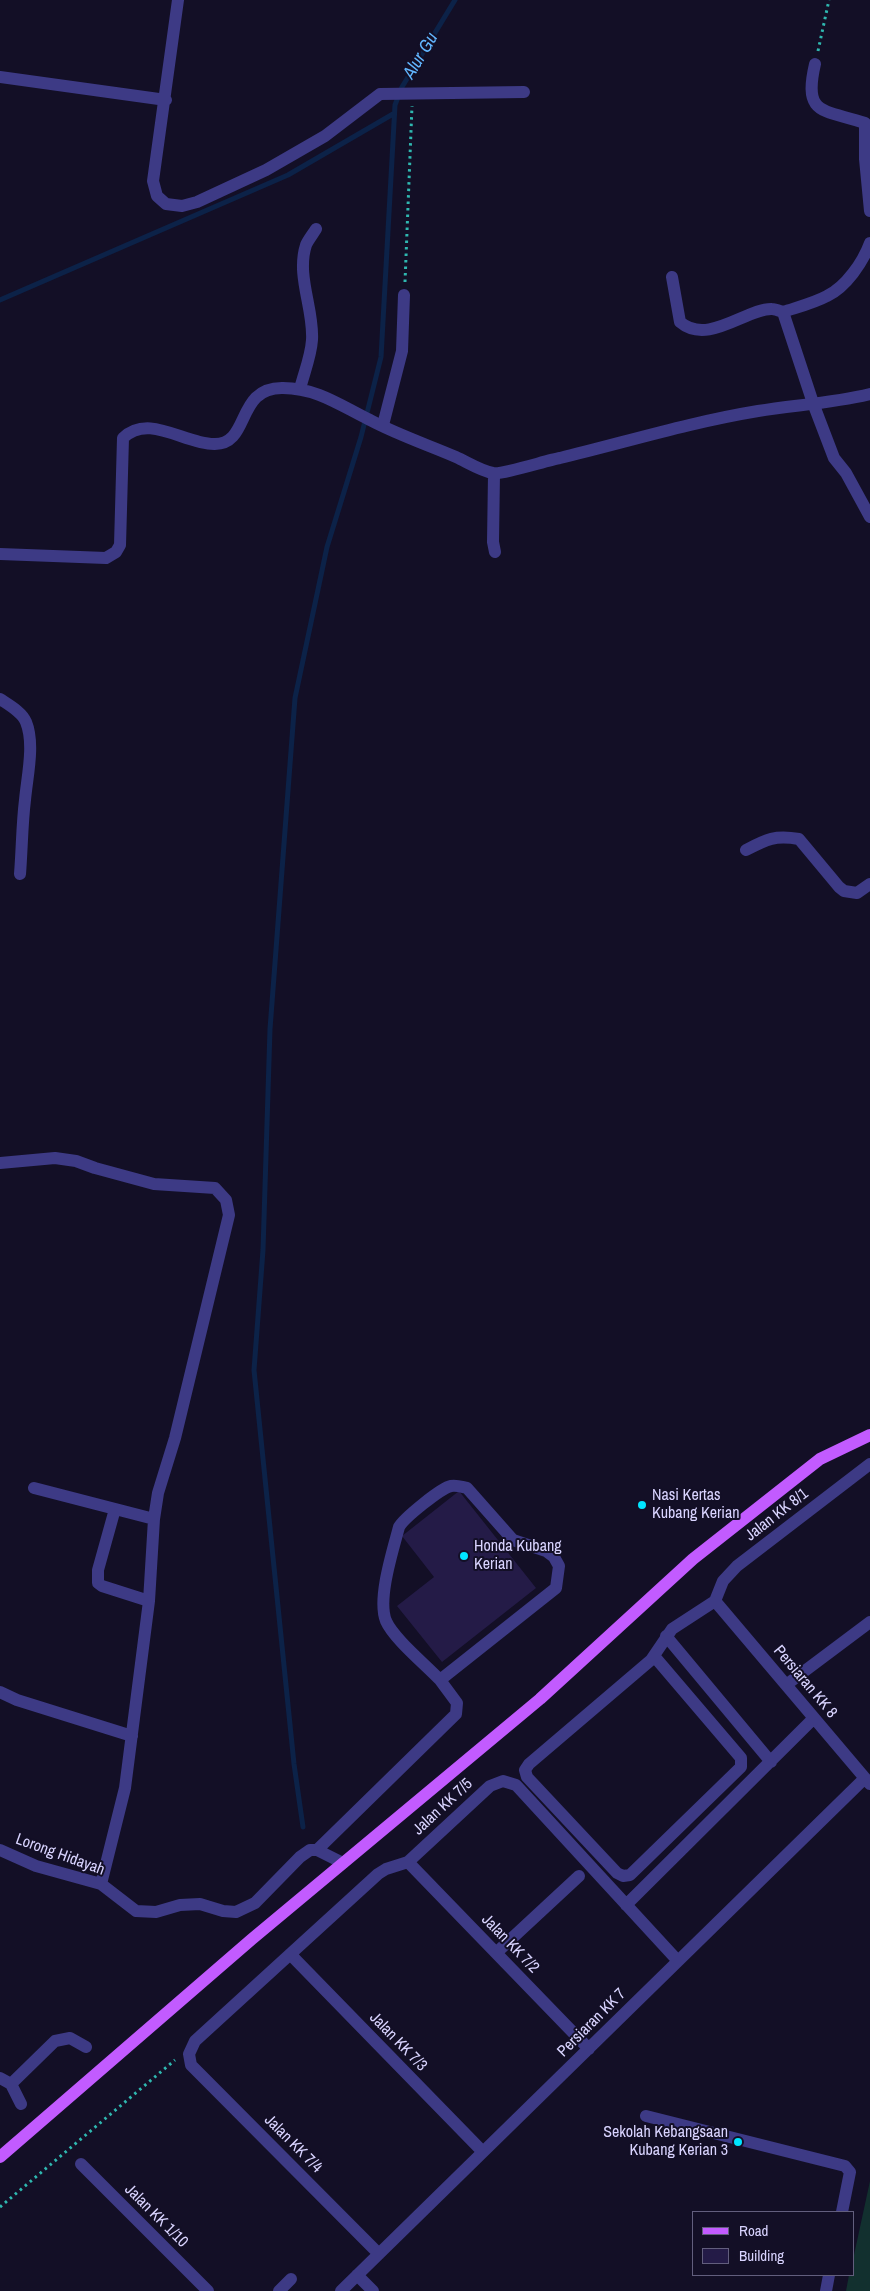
<!DOCTYPE html>
<style>
body{margin:0}
#map{position:relative;width:870px;height:2291px;overflow:hidden;background:#130f26;font-family:"Archivo Narrow",sans-serif}
canvas{display:block}
.legend{position:absolute;left:692px;top:2211px;width:162px;height:65px;box-sizing:border-box;background:#130f26;border:1px solid #625e7d;margin:0;padding:6px 9px;list-style:none;font-size:15px;color:#d9d4ff}
.legend li{display:flex;align-items:center;gap:10px;height:25px}
.legend b{width:25px;border:1px solid #625e7d}
</style>
<div id="map">
<canvas width="870" height="2291"></canvas>
<ul class="legend">
<li><b style="height:6px;background:#c25bff"></b>Road</li>
<li><b style="height:14px;background:#241b47"></b>Building</li>
</ul>
</div>
<script>
const ctx = document.querySelector('canvas').getContext('2d');
ctx.lineJoin = 'round';
function fillPath(path, color) { ctx.fillStyle = color; ctx.fill(path, 'evenodd'); }
function strokePath(path, color, width, dash) { ctx.strokeStyle = color; ctx.lineWidth = width; ctx.lineCap = dash ? 'butt' : 'round'; ctx.setLineDash(dash || []); ctx.stroke(path); }
function drawText(font, color, halo, rows, align = 'center') {
  ctx.font = font + ' "Archivo Narrow",sans-serif'; ctx.lineWidth = 4; ctx.setLineDash([]); ctx.textBaseline = 'middle'; ctx.strokeStyle = halo; ctx.fillStyle = color; for (const [text, x, y, turn = 0] of rows) {
    ctx.save(); ctx.translate(x, y); ctx.rotate((+turn || 0) * Math.PI / 180); ctx.textAlign = isNaN(turn) ? turn : align; if (halo) ctx.strokeText(text, 0, 0); ctx.fillText(text, 0, 0); ctx.restore();
  }
}
fillPath(new Path2D(`
 M870,2181V2291H846L849,2275H854V2255Z`), '#12302f');
strokePath(new Path2D(`
 M0,300L288,175L393,114
 M303,1827L294,1764L254,1370L263,1250L270,1029L295,698L327,547L361,437L381,357L395,105L402,87L455,0`), '#0c2248', 5);
fillPath(new Path2D(`
 M459,1491L536,1588L442,1662L397,1606L434,1577L402,1536Z`), '#241b47');
strokePath(new Path2D(`
 M818,51L829,0
 M405,282L412,106
 M0,2207L175,2060`), '#2fb8b0', 3, [2.5, 4]);
strokePath(new Path2D(`
 M178,0L153,181L157,196L166,204L182,206L197,202L266,170L325,136L380,94L524,92
 M815,64C803,116 823,109 865,123V159L870,211
 M0,77L166,100
 M672,277L680,322C708,346 747,308 772,309C775,309 780,311 783,312L813,403L834,458L846,473L870,517
 M783,312C798,307 814,303 827,296C846,287 863,262 870,243
 M300,389C304,373 311,356 312,340C314,309 296,276 306,245C308,240 313,234 316,229
 M383,425L402,351L404,295
 M494,474L493,542L495,552
 M0,554L106,558L116,552L120,545L123,438C149,413 184,444 214,444C251,445 235,387 283,388C317,388 341,406 370,420C396,434 428,445 456,457C467,462 481,471 493,473C501,475 548,460 560,458C626,442 691,422 758,411C795,405 833,403 870,394
 M0,699C9,705 22,712 26,722C35,744 27,777 25,800C22,824 22,849 20,874
 M746,850C767,839 775,835 799,839L839,887L844,891L857,893L870,884
 M0,1163L55,1158L76,1161L95,1168L154,1184L215,1188L226,1200L229,1215L175,1438L158,1493L154,1519L149,1601L125,1788L101,1884
 M34,1488L154,1519
 M115,1509L98,1570V1583L102,1586L149,1601
 M715,1601L870,1784
 M715,1601L723,1581L737,1566L870,1464
 M666,1636L771,1762
 M654,1656L741,1758V1767L630,1875L623,1876L617,1873L527,1777L525,1770L529,1764L651,1660L672,1629L715,1601
 M786,1685L870,1622
 M0,1692L17,1700L132,1736
 M0,1850L36,1866L101,1884L136,1911L156,1912L180,1905L200,1904L223,1911L236,1912L255,1903L300,1857L310,1850H317L343,1863
 M317,1850L456,1714L457,1703L440,1680L556,1588L559,1566L554,1557L546,1551L513,1540L467,1488C462,1487 457,1485 451,1486C441,1488 404,1518 399,1527C393,1550 377,1599 386,1621C394,1639 426,1665 440,1680
 M408,1862L589,2049
 M626,1905L814,1718
 M496,1953L579,1876
 M290,1954L483,2152
 M0,2078L11,2084L21,2104
 M11,2084L55,2041L70,2038L86,2047
 M646,2116L845,2166L850,2172L842,2212
 M81,2164L208,2291
 M379,2254L191,2065L189,2054L195,2041L378,1874L386,1869L408,1862L490,1786L503,1781L516,1785L678,1961
 M357,2275L373,2291
 M279,2291L291,2279
 M341,2291L865,1778
 M826,2291L829,2275`), '#3d3a85', 12);
strokePath(new Path2D(`
 M0,2157L252,1939L540,1699L693,1559L820,1459L870,1435`), '#c25bff', 12);
for (const [x, y, r, color] of [
 [642,1505,5,"#00e5ff"],
 [464,1556,5,"#00e5ff"],
 [738,2142,5,"#00e5ff"]
]) { const dot = new Path2D(); dot.arc(x, y, r, 0, 2 * Math.PI); ctx.fillStyle = color; ctx.fill(dot); strokePath(dot, '#130f26', 2); }
drawText('16px', '#d9d4ff', '#130f26', [
 ["Nasi Kertas",652,1496],
 ["Kubang Kerian",652,1514],
 ["Honda Kubang",474,1547],
 ["Kerian",474,1565],
 ["Sekolah Kebangsaan",728,2133,"right"],
 ["Kubang Kerian 3",728,2151,"right"]
], 'left');
drawText('16px', '#d9d4ff', '#130f26', [
 ["Jalan KK 8/1",777,1515,-38],
 ["Persiaran KK 8",805,1682,50],
 ["Jalan KK 7/5",443,1807,-43],
 ["Lorong Hidayah",60,1855,20],
 ["Jalan KK 7/2",510,1944,46],
 ["Persiaran KK 7",592,2023,-45],
 ["Jalan KK 7/3",398,2042,46],
 ["Jalan KK 7/4",293,2144,45],
 ["Jalan KK 1/10",156,2216,45]
]);
drawText('italic 18px', '#62b6ff', '#130f26', [
 ["Alur Gu",421,56,-59]
]);
</script>
